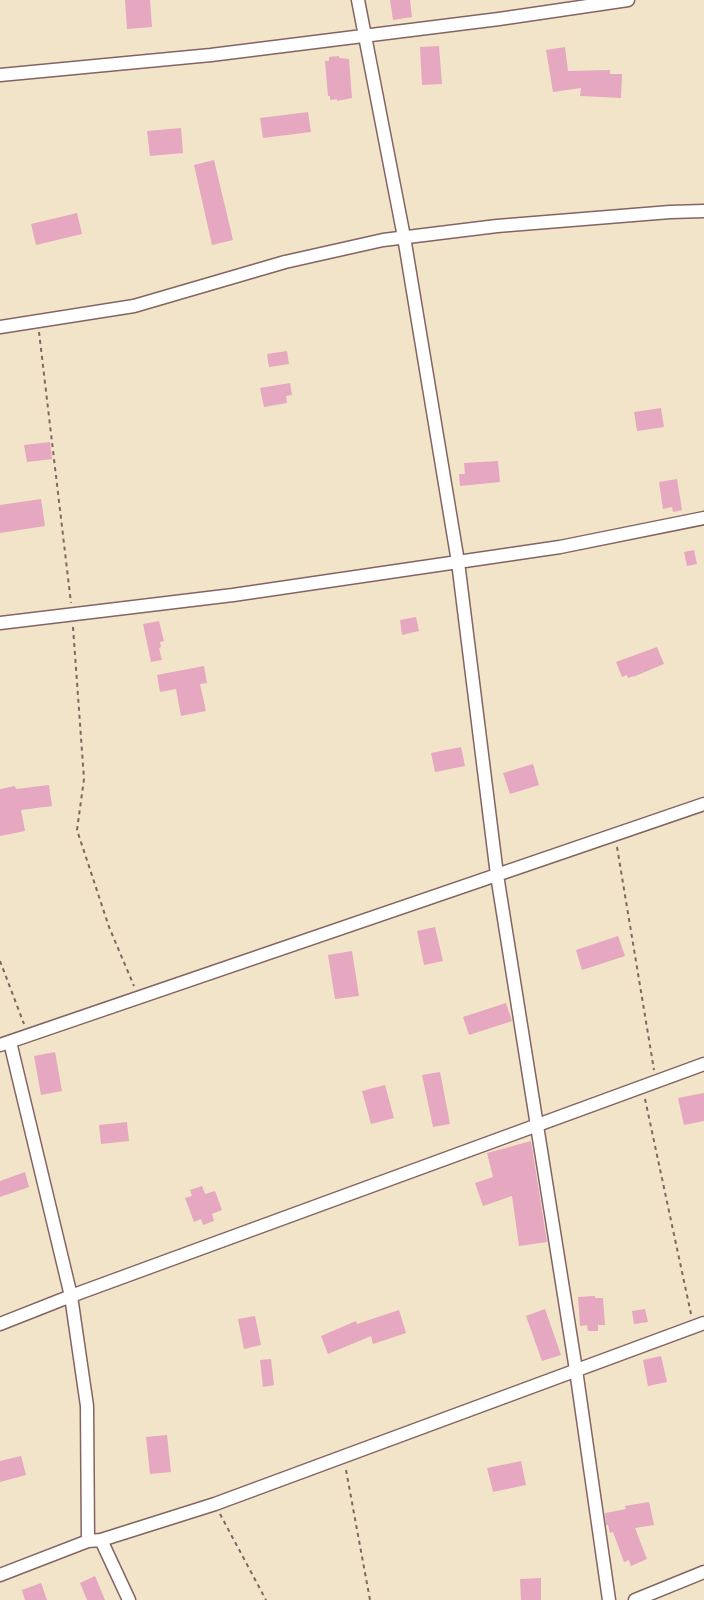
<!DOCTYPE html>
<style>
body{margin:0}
canvas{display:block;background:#f1e4c9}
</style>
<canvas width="704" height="1600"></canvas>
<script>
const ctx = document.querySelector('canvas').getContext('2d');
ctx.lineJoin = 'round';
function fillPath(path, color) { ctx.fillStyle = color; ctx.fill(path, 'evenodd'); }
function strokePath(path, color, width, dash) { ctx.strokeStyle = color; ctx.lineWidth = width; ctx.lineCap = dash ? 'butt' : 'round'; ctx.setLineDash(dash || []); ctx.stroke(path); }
fillPath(new Path2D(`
 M125,0H150L152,27L127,29Z
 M390,0H410L412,17L393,20Z
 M439,46L442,84L422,85L420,47Z
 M565,47L568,71L610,70V74H622L621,98L580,96L581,88L553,92L546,50Z
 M339,56V58L349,59L352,98L337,101V99L330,100V96H328L325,61H329V57Z
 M308,112L311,132L263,138L260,118Z
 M181,128L183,153L150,156L147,131Z
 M214,160L233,240L212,245L194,165Z
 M77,213L82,234L36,245L31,224Z
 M287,351L289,364L269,367L267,354Z
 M290,383L292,395L286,396L287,403L264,407L260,388Z
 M661,408L664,427L637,431L634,412Z
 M50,442L52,459L27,462L24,445Z
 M498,461L500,482L460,486L459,474H465L464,463Z
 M677,479L682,510L673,512L672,507L663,509L659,482Z
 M41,499L45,526L0,533V505Z
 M694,550L697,564L687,566L684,552Z
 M416,617L419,631L402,635L400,620Z
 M159,621L164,641L160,642L161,647L159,648L162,660L151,662L143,624Z
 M657,647L664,664L633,677V676L628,678L627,675L622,677L616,662Z
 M204,666L207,683L200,684L206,711L181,716L176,689L160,692L157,675Z
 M461,747L465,766L435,772L431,753Z
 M533,764L539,785L510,794L503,773Z
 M49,785L52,806L21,810L25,831L0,836V789L15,786L16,789Z
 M435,927L443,961L424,965L417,931Z
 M618,936L625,956L582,970L576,950Z
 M352,951L359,996L335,999L328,955Z
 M506,1003L512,1021L469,1035L463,1017Z
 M55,1052L62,1091L41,1095L34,1056Z
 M440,1072L450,1124L433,1127L422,1075Z
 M385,1085L394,1118L371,1124L362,1091Z
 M704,1093V1121L684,1125L678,1098Z
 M127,1122L129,1141L101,1144L99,1125Z
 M531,1141L547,1242L519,1246L512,1196L483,1206L475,1183L493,1177L487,1153Z
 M25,1172L29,1187L0,1197V1181Z
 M202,1186L205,1194L215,1191L222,1210L212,1214L214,1221L203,1225L201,1219L194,1222L185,1198L192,1196L190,1190Z
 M595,1296V1298H603L605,1325H598V1331H588L587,1325L580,1326L578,1297Z
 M545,1309L561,1355L542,1361L526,1316Z
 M645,1309L648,1322L634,1324L632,1311Z
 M399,1310L406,1333L373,1344L371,1336L328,1354L321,1336L356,1321L357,1324Z
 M255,1316L261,1345L244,1349L238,1319Z
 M661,1356L667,1382L648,1386L643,1360Z
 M271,1359L274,1385L263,1387L260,1360Z
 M167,1435L171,1472L150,1474L146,1437Z
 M21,1456L26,1475L0,1482V1461Z
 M521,1461L526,1485L493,1492L487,1468Z
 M649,1502L654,1525L635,1528L647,1559L631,1566L629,1560L624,1562L613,1532L610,1533L608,1525H606L605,1513L626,1509L625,1506Z
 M95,1576L105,1600H87L80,1583Z
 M541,1578V1600H521L520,1579Z
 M41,1583L47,1600H25L22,1590Z`), '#e6a7c0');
const minor = new Path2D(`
 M358,0L404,237L458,562L497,875L576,1370L609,1600
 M0,75L211,55L499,19L628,0
 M0,327L134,306L285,262L383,240L497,226L670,212L704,211
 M0,623L233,595L560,547L704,518
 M10,1042L71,1296L87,1406L88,1541
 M0,1045L704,804
 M0,1324L71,1296L704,1064
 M101,1540L129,1600
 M0,1575L88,1541L101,1540L215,1504L704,1323
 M635,1600L704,1572`);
strokePath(minor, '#846462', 15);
strokePath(new Path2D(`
 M39,332L71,603
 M73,627L84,779L77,830L109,927L134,986
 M617,847L654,1070
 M0,961L24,1024
 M645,1099L691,1314
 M346,1470L370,1600
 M220,1514L266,1600`), '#846462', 2, [4, 4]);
strokePath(minor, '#fff', 12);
</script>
